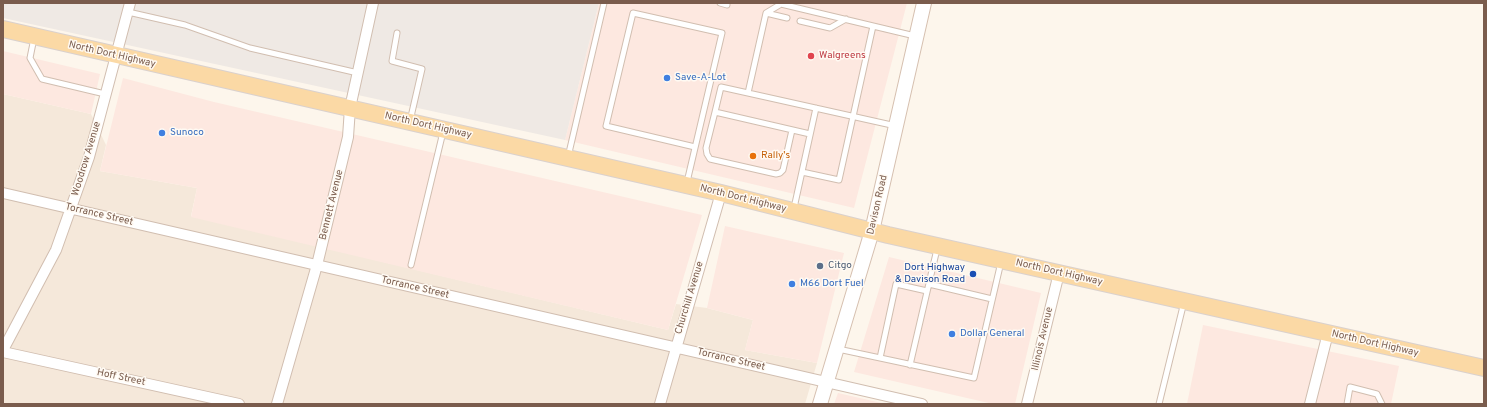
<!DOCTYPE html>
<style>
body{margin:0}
#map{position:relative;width:1487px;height:407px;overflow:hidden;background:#fdf6ec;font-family:Overpass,sans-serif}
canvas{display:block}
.frame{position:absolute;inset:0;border:4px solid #7a5c4d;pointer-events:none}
</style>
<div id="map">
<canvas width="1487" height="407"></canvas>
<div class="frame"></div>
</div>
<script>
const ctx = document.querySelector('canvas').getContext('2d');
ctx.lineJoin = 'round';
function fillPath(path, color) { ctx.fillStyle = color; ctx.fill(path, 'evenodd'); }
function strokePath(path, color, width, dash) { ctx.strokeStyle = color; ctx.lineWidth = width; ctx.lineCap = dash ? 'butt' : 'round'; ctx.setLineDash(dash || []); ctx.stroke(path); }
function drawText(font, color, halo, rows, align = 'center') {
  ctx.font = font + ' Overpass,sans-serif'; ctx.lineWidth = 3; ctx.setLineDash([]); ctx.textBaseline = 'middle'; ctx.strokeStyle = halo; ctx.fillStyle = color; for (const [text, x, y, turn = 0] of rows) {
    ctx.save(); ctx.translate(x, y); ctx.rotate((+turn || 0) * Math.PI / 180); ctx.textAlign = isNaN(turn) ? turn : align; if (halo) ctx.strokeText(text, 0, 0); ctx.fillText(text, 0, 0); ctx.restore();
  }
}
fillPath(new Path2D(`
 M3,94L91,114L106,145L100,171L197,188L191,216L668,330L676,304L707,308L753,320L745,350L817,363L805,404H3Z`), '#f5e8da');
fillPath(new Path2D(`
 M599,3H907L854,208L565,140Z
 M3,51L100,74L91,114L3,94Z
 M123,78L214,102L702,215L668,330L191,217L197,188L100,171Z
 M725,226L844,253L817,363L745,350L753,320L707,308Z
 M889,257L1041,293L1015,404H993L854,372Z
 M1203,325L1399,366L1391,404H1187Z
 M838,393L886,404H834Z`), '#fde8e0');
fillPath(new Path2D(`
 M3,3H599L565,140L3,18Z`), '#efe9e4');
const service = new Path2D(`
 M720,3L727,5V3
 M128,12L185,25L250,48L358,73
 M766,13L787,18
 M800,21L830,28L846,19
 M397,33L392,61L422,69L410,121
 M34,38L30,58L42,79L105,94
 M748,93L721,87L715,112L810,134
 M715,112L706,148L707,154L710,159L776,174L780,173L783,170L792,130
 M896,126L748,93L766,13L781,4L915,36
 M568,157L604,3
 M802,172L839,180L873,26
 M687,182L722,33L633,13L606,126L695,147
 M794,208L816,108
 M411,265L443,132
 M929,284L992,299
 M838,349L974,378L1001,262
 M880,358L896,284L927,291
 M910,365L937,249
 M1159,404L1184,302
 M1347,404L1350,387L1377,394L1382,404`);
const minor = new Path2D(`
 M3,193L922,404
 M3,350L56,250L89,157L130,3
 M3,352L239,404
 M277,404L317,265L348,137L350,108L373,3
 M660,404L721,193
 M1027,404L1059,273
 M1310,404L1328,333`);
const secondary = new Path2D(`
 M820,404L872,231L924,3`);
const primary = new Path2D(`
 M3,29L721,193L888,235L1484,368`);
strokePath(service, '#d1beb0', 7);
strokePath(minor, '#d1beb0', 12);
strokePath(secondary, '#d6c0b0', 16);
strokePath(primary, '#dad1cd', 18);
strokePath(service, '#fff', 5);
strokePath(minor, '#fff', 10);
strokePath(secondary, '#fff', 14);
strokePath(primary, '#fbd9a5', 16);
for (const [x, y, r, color] of [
 [811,56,4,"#e0444e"],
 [667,78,4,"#3f7fe0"],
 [162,133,4,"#3f7fe0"],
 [753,156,4,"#e8710a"],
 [820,266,4,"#5c6f8a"],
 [973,274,4,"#1a4fb4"],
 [792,284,4,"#3f7fe0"],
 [952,334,4,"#3f7fe0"]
]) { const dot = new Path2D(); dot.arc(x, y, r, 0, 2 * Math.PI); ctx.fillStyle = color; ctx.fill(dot); strokePath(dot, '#fffaf3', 1.5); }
drawText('10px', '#7a5c4d', '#fffaf3', [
 ["North Dort Highway",112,55,13],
 ["North Dort Highway",428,126,13],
 ["Woodrow Avenue",87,159,-73],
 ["North Dort Highway",743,199,14],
 ["Bennett Avenue",332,205,-76],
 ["Davison Road",878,205,-77],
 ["Torrance Street",99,215,13],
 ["North Dort Highway",1059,273,13],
 ["Torrance Street",415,288,13],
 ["Churchill Avenue",690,298,-73],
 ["Illinois Avenue",1043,339,-77],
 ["North Dort Highway",1375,344,13],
 ["Torrance Street",731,360,13],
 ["Hoff Street",121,378,12]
]);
drawText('10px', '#be3a42', '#fffaf3', [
 ["Walgreens",819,56]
], 'left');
drawText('10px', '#366cbe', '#fffaf3', [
 ["Save-A-Lot",675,78],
 ["Sunoco",170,133],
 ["M66 Dort Fuel",800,284],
 ["Dollar General",960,334]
], 'left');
drawText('10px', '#c56008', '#fffaf3', [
 ["Rally's",761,156]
], 'left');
drawText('10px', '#4e5e75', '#fffaf3', [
 ["Citgo",828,266]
], 'left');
drawText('10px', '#164399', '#fffaf3', [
 ["Dort Highway",965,268],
 ["& Davison Road",965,280]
], 'right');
</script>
